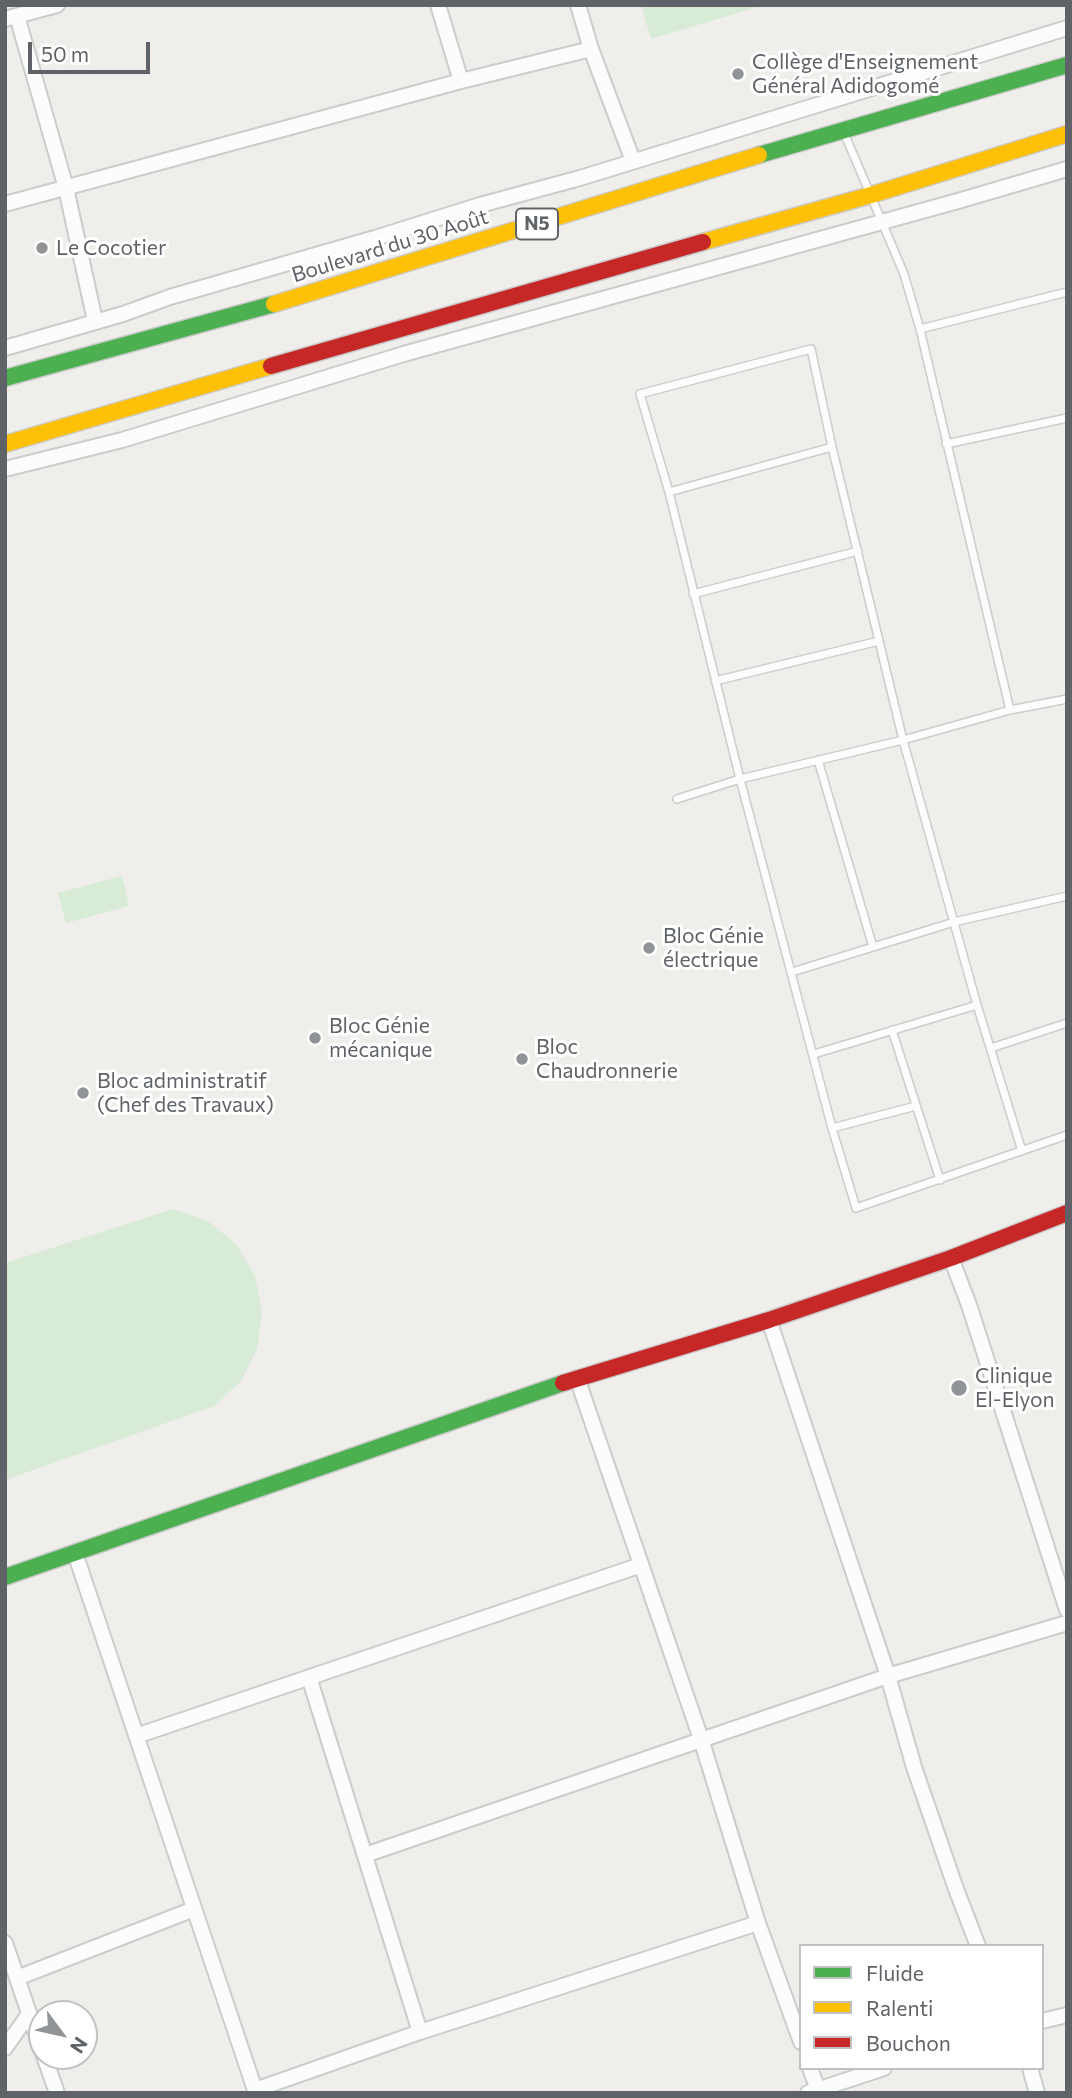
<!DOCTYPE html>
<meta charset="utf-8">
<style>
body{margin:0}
#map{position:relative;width:1072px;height:2098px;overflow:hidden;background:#efeeea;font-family:Commissioner,sans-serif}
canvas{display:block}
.frame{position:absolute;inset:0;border:7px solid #5f6368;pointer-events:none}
.legend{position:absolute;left:799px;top:1944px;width:245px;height:126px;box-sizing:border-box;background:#fff;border:2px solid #bfc1c3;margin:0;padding:9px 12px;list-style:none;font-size:21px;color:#5f6368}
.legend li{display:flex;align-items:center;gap:14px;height:35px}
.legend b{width:35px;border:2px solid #bfc1c3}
.north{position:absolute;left:28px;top:2000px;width:70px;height:70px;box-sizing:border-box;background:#fff;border:2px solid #bfc1c3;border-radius:50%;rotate:123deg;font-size:19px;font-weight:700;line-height:28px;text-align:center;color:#5f6368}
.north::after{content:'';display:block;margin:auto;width:24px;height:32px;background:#919496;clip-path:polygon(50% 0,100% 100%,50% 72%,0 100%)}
.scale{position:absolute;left:28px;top:42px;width:122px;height:32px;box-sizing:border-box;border:4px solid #5f6368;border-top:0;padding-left:9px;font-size:21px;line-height:24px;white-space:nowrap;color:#5f6368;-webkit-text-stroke:5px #fff;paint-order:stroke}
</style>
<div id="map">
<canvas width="1072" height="2098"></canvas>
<div class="frame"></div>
<ul class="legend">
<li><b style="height:9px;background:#4caf50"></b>Fluide</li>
<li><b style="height:9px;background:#ffc107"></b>Ralenti</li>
<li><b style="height:9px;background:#c62828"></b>Bouchon</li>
</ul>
<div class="north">N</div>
<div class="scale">50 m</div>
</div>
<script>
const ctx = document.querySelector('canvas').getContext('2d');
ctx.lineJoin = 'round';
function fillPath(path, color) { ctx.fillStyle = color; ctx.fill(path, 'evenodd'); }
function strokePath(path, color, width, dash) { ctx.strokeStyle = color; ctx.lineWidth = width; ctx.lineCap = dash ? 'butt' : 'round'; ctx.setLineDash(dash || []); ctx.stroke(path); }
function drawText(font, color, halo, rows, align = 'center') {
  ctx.font = font + ' Commissioner,sans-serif'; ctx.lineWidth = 6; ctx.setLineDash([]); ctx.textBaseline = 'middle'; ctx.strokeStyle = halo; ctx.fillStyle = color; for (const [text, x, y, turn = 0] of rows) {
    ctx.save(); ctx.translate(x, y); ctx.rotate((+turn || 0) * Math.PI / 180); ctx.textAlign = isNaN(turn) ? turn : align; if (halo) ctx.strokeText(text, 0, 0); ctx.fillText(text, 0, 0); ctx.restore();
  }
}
fillPath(new Path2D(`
 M641,5H764L651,39Z
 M122,876L129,906L66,923L58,893Z
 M173,1209L208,1221L236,1244L255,1276L262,1312L257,1349L241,1381L214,1406L5,1480V1263Z`), '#d8ebd6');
const lane = new Path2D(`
 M845,135L904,274L920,329L1010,710
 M920,329L1067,292
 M946,444L1067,418
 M669,492L832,447
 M693,594L858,551
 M715,681L879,641
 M818,760L873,947
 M677,799L740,779L903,740L1010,710L1067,699
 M792,972L954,922L1067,896
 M892,1030L940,1180
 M991,1048L1067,1023
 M814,1054L977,1005
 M832,1128L916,1106
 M1022,1151L977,1005L903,740L832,447L811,349L640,394L669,492L740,779L832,1128L856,1208L1067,1135`);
const street = new Path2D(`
 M438,5L461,81
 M578,5L591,49L633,161
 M17,16L66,188L95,321
 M5,19L57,5
 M5,204L461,81L591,49
 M5,348L123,314L170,297L375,238L480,205L580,178L1067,28
 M5,469L122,440L407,353L958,201L1067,169
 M951,1258L969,1305L1067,1610
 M769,1320L888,1676L914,1767L956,1889L978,1946
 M577,1378L701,1739L758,1923L801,2042
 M75,1553L256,2093
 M309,1677L420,2032
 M136,1736L641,1565
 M365,1855L888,1676L1067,1623
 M5,1943L42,2051
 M17,1978L194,1909
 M1042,2021L1067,2015
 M5,2048L29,2014
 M44,2056L57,2093
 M810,2068L819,2093
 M1030,2068L1037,2093
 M255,2090L420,2032L758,1923
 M808,2093L884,2068`);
const fast = new Path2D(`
 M759,155L1067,65
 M5,378L274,304
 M5,1577L563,1383`);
const slow = new Path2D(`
 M703,242L871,195L1067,134
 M274,304L759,155
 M5,444L271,366`);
const jam = new Path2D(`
 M271,366L703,242
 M563,1383L769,1320L951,1258L1067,1213`);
strokePath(lane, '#cbcccc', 10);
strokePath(street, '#cbcccc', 18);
strokePath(fast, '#cacacb', 19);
strokePath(slow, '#cacacb', 19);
strokePath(jam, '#cacacb', 19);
strokePath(lane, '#fdfcfc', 7);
strokePath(street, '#fdfcfc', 14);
strokePath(fast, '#4caf50', 16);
strokePath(slow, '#ffc107', 16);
strokePath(jam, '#c62828', 16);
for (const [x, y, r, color] of [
 [738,74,7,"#919496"],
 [42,248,7,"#919496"],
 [649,948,7,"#919496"],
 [315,1038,7,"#919496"],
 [522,1059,7,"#919496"],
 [83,1093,7,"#919496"],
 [959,1388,9,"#919496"]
]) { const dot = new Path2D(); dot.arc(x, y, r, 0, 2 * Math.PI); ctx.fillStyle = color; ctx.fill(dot); strokePath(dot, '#fff', 2.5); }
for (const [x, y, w] of [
 [537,224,42]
]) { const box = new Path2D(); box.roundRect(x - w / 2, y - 15.5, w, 31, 5); ctx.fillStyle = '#fff'; ctx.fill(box); strokePath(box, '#5f6368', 2); }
drawText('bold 19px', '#5f6368', null, [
 ["N5",537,224]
]);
drawText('21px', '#5f6368', '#fff', [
 ["Collège d'Enseignement",752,62],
 ["Général Adidogomé",752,86],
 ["Le Cocotier",56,248],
 ["Bloc Génie",663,936],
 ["électrique",663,960],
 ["Bloc Génie",329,1026],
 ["mécanique",329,1050],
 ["Bloc",536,1047],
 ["Chaudronnerie",536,1071],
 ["Bloc administratif",97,1081],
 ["(Chef des Travaux)",97,1105],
 ["Clinique",975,1376],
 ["El-Elyon",975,1400]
], 'left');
drawText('21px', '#5f6368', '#fff', [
 ["Boulevard du 30 Août",390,246,-17]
]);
</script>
